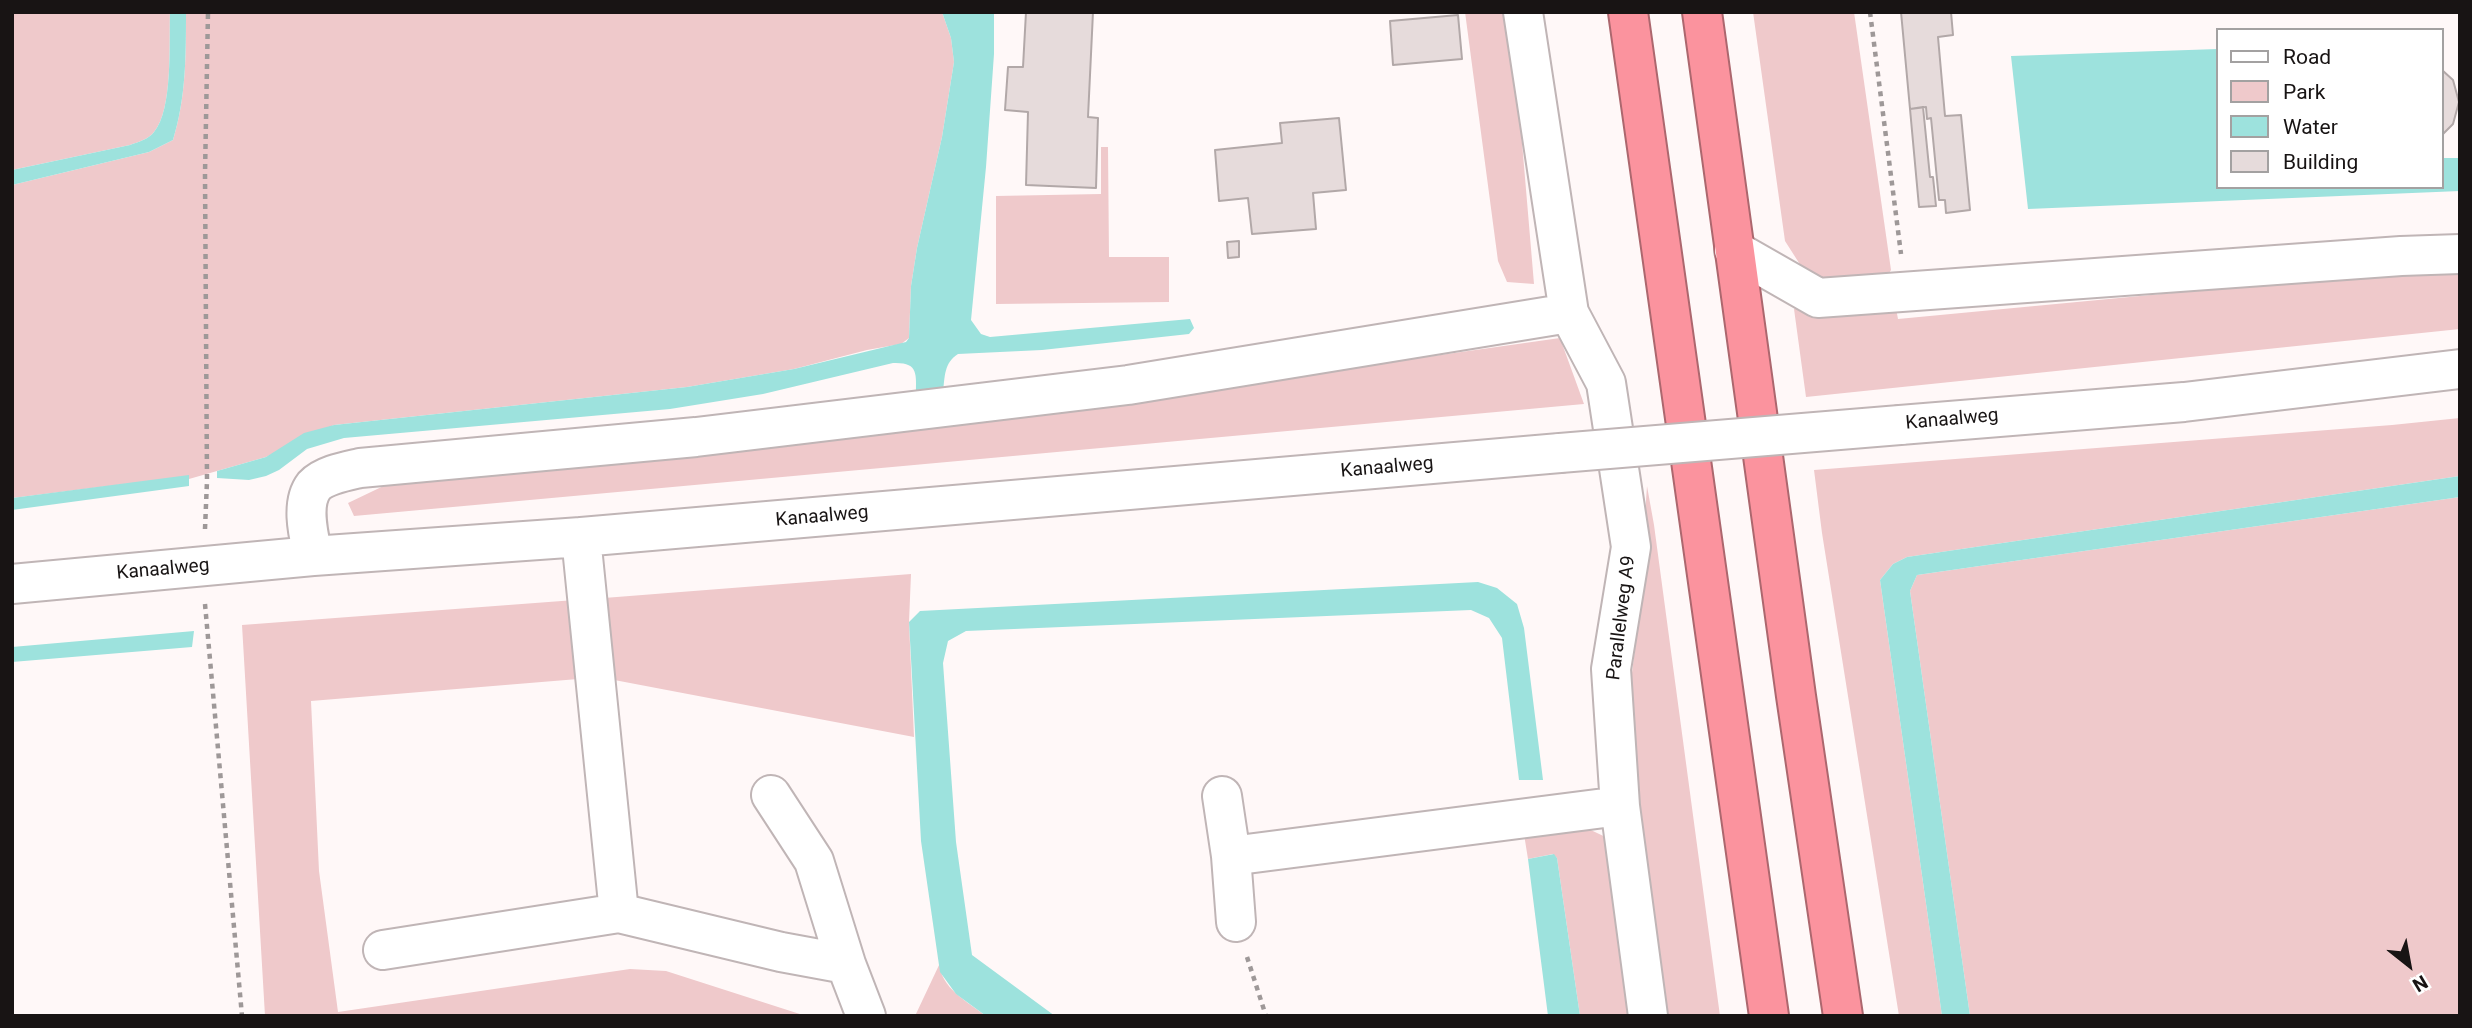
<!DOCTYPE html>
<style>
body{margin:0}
#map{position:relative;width:2472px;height:1028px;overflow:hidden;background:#fff8f8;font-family:Roboto,sans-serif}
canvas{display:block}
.frame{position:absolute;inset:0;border:14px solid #181414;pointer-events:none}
.legend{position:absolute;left:2216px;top:28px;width:228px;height:161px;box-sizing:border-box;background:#fff;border:2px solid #a3a1a1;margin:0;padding:9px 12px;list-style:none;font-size:21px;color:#181414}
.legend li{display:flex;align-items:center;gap:14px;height:35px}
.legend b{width:35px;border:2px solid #a3a1a1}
.north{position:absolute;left:2374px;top:930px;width:70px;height:70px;-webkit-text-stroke:5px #fff;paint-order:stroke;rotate:149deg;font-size:19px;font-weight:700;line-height:28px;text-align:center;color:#181414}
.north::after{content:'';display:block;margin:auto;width:24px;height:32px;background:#181414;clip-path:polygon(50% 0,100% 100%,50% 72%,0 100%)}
</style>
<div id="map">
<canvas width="2472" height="1028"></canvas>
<div class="frame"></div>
<ul class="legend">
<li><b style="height:9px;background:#fff"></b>Road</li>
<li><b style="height:19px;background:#efc9cb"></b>Park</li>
<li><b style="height:19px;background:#9de2dd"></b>Water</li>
<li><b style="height:19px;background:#e6dbdb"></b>Building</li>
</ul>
<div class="north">N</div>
</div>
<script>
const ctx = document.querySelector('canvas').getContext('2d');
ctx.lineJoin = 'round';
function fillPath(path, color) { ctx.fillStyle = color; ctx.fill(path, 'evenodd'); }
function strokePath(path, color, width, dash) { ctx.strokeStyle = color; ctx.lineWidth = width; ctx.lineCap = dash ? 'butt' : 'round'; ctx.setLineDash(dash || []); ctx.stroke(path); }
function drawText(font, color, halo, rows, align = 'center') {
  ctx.font = font + ' Roboto,sans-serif'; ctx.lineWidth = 7; ctx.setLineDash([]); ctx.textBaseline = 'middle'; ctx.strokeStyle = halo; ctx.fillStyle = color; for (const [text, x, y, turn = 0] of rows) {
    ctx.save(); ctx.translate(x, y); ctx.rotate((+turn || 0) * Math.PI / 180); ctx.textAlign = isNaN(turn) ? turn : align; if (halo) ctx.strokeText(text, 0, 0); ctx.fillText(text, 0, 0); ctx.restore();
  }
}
fillPath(new Path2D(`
 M12,12H170C169,42 173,110 154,132C149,139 138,142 130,145L12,170Z
 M186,12H942L951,38L954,62L942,137L917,248L911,286L909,338L901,344L867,350L794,369L687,387L334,425L266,457L189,479V476L12,498V185L149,152L173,140C186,98 186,56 186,12Z
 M1465,12H1505L1518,95L1534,284L1507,282L1498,261Z
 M1753,12H1854L1891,270L1883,283L1864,287L1808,277L1785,241Z
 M1101,147H1108L1109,257H1169V302L996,304V196L1101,194Z
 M2460,272V329L1806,397L1794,309L1895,303L1898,319L2277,283Z
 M1560,338L1584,404L354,516L348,503L396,480L954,424Z
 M2460,418V476L1907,557L1893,564L1880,580L1942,1016H1899L1822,533L1814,470L2392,425Z
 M1647,486L1654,525L1720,1016H1664L1627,713L1637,632Z
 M2460,497V1016H1970L1910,591L1917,575Z
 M911,574L909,622L914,737L609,679L604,598Z
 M575,600L578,679L311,701L319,871L338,1012L630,969L666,971L806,1016H265L242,625Z
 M1578,824L1614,841L1638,1016H1580L1557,858L1553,854L1528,859L1523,828Z
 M940,963C939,987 969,1003 986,1016H915Z`), '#efc9cb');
fillPath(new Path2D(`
 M170,12H186C186,56 186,98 173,140L149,152L12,185V170L130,145C138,142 149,139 154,132C173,110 169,42 170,12Z
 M942,12H994V54L986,167L971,320L981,334L990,337L1190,319L1194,328L1189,334L1042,350L958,354C944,363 945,376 943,392L916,395C916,374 919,362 893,363L763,394L670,409L344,438L307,449L279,470L266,476L249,480L217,478V471L266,457L304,433L334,425L687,387L794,369L906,342L909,338L911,286L917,248L942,137L954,62L951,38Z
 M2218,49V187H2442V158H2460V191L2028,209L2011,56Z
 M189,475V486L12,510V498Z
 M2460,476V497L1917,575L1910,591L1970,1016H1942L1880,580L1893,564L1907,557Z
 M1478,582L1497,588L1517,604L1524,628L1543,780H1519L1502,638L1489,618L1471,610L966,631L948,641L943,663L956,842L972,955L1055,1016H986L956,994L940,972L921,841L909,622L920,611Z
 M194,631L192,647L12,662V647Z
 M1554,854L1557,858L1580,1016H1548L1528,859Z`), '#9de2dd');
const building = new Path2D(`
 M1026,12H1093L1088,117L1098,118L1096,188L1026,185L1028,112L1005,110L1008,67H1023Z
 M1901,12H1951L1953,35L1938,37L1945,116L1961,115L1970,210L1946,213L1945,200H1939L1931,118L1927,119L1926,107L1910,109Z
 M1458,15L1462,59L1393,65L1390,21Z
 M2442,70L2453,80L2459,102L2453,124L2442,135Z
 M1923,107L1930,177H1933L1936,206L1919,207L1910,109Z
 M1339,118L1346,190L1313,193L1316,229L1252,234L1248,198L1219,201L1215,150L1282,143L1280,123Z
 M1239,241V257L1228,258L1227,242Z`);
fillPath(building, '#e6dbdb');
strokePath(building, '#b2a8a8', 2);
const minor = new Path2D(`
 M1523,12L1569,313L1606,383L1631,547L1611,669L1620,806L1648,1016
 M1734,250L1818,298L2401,256L2460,254
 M1900,425L2184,402L2460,369
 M313,556C309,537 300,504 314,486C324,475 347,471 360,468L696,437L1128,385L1569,313
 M12,584L313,556L581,537L1560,453
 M771,795L814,861L846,964
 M1222,796L1231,856
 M619,913L781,952L846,964L866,1016
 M1236,922L1231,856L1620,806
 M383,950L619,913L581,537`);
const highway = new Path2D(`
 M1628,12L1769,1016
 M1702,12L1796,696L1843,1016`);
strokePath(minor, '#c0b5b6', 42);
strokePath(highway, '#ac676e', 42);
strokePath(new Path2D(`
 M1870,12L1901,254
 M205,529L207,481L205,174L208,12
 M205,604L242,1016
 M1247,957L1266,1016`), '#9e9898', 4.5, [5, 5]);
strokePath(minor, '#fff', 38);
strokePath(highway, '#fb939e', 38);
const minorBridge = new Path2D(`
 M1560,453L1900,425`);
strokePath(minorBridge, '#c0b5b6', 42, []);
strokePath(minorBridge, '#fff', 38);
drawText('19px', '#181414', '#fff', [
 ["Kanaalweg",1952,420,-5],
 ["Kanaalweg",1387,468,-5],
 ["Kanaalweg",822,517,-5],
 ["Kanaalweg",163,570,-5],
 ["Parallelweg A9",1622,618,-83]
]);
</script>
